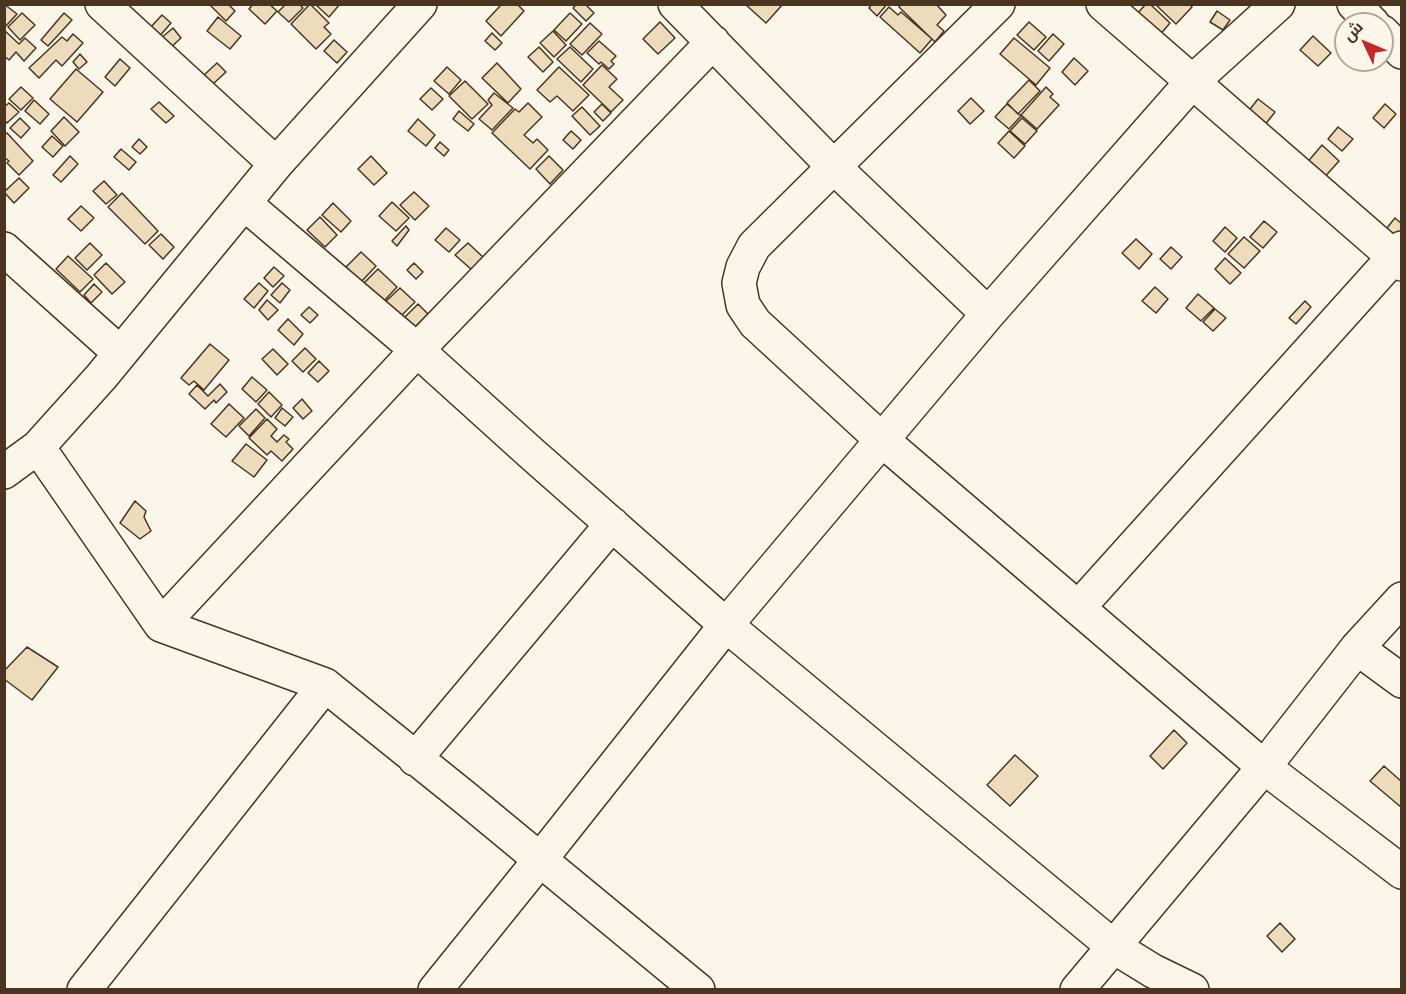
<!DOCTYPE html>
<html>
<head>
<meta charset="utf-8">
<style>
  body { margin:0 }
  #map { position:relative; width:1406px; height:994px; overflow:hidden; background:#fbf6e9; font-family:"Open Sans",Cairo,sans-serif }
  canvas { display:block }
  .frame { position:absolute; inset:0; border:6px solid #4a3520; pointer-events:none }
  .north { position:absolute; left:1334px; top:12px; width:60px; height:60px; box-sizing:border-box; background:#fbf6e9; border:2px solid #b4a999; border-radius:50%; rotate:314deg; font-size:16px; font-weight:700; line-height:24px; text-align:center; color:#4a3520 }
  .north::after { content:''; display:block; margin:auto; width:21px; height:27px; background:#c62828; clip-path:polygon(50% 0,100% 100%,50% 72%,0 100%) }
</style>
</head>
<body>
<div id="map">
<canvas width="1406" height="994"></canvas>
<div class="frame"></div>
<div class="north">ش</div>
</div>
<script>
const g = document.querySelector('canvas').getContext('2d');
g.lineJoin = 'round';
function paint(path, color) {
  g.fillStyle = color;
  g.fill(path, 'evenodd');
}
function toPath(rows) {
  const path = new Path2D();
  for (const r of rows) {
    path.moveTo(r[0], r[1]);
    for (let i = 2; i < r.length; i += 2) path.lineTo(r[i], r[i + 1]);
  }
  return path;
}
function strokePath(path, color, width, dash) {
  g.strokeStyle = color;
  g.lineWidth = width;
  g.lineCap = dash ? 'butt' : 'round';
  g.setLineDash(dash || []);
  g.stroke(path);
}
const building = toPath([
  [4,4,17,14,5,27,4,27,4,4],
  [209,4,228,4,235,11,226,21,209,4],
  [253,4,269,4,277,11,265,24,249,9,253,4],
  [286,4,299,4,303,8,289,22,278,12,286,4],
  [310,4,329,23,324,27,331,34,316,49,291,24,310,4],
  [315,4,340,4,329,17,315,4],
  [502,4,517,4,524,11,501,36,486,21,502,4],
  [577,4,585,4,594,13,586,21,573,8,577,4],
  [745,4,783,4,766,23,745,4],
  [872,4,887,4,877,16,869,8,872,4],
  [901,4,936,4,946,15,937,25,944,31,935,42,899,7,901,4],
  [1146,4,1150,4,1170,23,1158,37,1135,16,1146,4],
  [1155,4,1189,4,1192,7,1176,24,1155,4],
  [889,7,898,15,901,12,932,39,920,53,880,17,889,7],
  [1217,11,1230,20,1223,30,1210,22,1217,11],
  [22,13,35,25,20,40,8,27,22,13],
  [64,13,72,20,48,46,41,40,64,13],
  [570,13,582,24,566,41,554,30,570,13],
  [162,15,171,23,157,39,148,30,162,15],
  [218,17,241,36,230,49,207,31,218,17],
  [660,22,675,38,658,54,643,39,660,22],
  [1029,22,1046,37,1034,50,1017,35,1029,22],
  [590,23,602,34,582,55,570,44,590,23],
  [173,28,181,38,169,49,160,39,173,28],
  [4,30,19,44,25,38,36,48,24,61,16,52,9,60,4,56,4,30],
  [553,31,566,45,554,57,540,43,553,31],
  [492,33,502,43,495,50,485,41,492,33],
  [73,34,83,43,62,66,56,60,39,78,29,68,62,37,67,41,73,34],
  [1053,34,1064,44,1049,61,1038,51,1053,34],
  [1313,36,1331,53,1318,66,1300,50,1313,36],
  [1014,38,1050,68,1036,85,1000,54,1014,38],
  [334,40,347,52,337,63,324,51,334,40],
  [599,41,616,56,611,61,614,64,609,69,601,62,599,64,587,53,599,41],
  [539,47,553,62,543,72,528,57,539,47],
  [570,47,593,69,581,82,557,59,570,47],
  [80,54,87,62,79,69,73,62,80,54],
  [1074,58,1088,71,1075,85,1062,72,1074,58],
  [120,59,130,68,115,86,105,77,120,59],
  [217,63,226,72,213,84,204,75,217,63],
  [497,63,521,89,508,103,482,78,497,63],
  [602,65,617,79,609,87,623,100,611,112,583,85,602,65],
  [447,67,461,80,449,94,434,81,447,67],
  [559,67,589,95,573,111,557,96,550,102,537,90,559,67],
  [76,69,103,92,77,122,50,99,76,69],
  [1029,80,1040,91,1018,114,1007,103,1029,80],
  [465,81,488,104,472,119,449,96,465,81],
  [21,87,33,98,21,110,9,99,21,87],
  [1046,87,1053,94,1050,97,1059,105,1037,129,1021,115,1046,87],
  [431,88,443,99,432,110,420,99,431,88],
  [494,93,513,108,492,130,479,119,492,105,488,100,494,93],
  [971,98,984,111,970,124,958,111,971,98],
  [1258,99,1275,112,1264,126,1247,113,1258,99],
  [34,100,49,114,40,124,25,111,34,100],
  [159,102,174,116,166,123,151,109,159,102],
  [9,103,19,112,7,123,4,120,4,107,9,103],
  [528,103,542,117,524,135,533,143,537,139,548,150,530,169,492,133,515,109,519,112,528,103],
  [602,104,611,113,603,121,594,112,602,104],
  [1007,104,1021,116,1009,129,995,117,1007,104],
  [1385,104,1396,114,1384,128,1373,118,1385,104],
  [582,107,600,126,590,135,572,116,582,107],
  [459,111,474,124,468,131,453,119,459,111],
  [64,117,79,132,65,146,51,131,64,117],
  [20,118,30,128,21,138,10,128,20,118],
  [1022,118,1037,131,1025,144,1010,131,1022,118],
  [418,119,435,135,426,146,408,131,418,119],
  [1338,127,1353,139,1342,151,1328,139,1338,127],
  [571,131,581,140,573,149,563,140,571,131],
  [1009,131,1025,146,1014,158,998,143,1009,131],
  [7,133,33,161,19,175,7,163,9,161,4,157,4,135,7,133],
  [52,136,63,146,53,157,42,147,52,136],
  [139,139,147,147,140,154,132,147,139,139],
  [440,142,449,150,444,156,435,148,440,142],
  [1322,145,1339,161,1322,180,1305,165,1322,145],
  [121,149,136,162,129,170,114,157,121,149],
  [70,156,78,164,61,182,53,175,70,156],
  [371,156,387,173,374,185,358,169,371,156],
  [549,156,563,170,550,184,536,169,549,156],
  [19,178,29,188,14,203,4,192,19,178],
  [104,181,117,195,106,204,93,191,104,181],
  [414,192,429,206,415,220,400,205,414,192],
  [122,193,158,231,145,244,108,207,122,193],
  [392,202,409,218,396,231,379,216,392,202],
  [333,203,351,221,341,232,322,215,333,203],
  [81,206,94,218,81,231,68,219,81,206],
  [320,217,337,235,325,247,307,230,320,217],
  [1395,218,1402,224,1402,239,1382,234,1395,218],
  [1264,221,1277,232,1263,248,1250,237,1264,221],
  [406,226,409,230,397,246,392,241,406,226],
  [1225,227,1237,238,1225,252,1213,241,1225,227],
  [446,228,460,240,449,252,435,240,446,228],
  [161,234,174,247,163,259,149,245,161,234],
  [1244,237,1260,251,1244,268,1228,254,1244,237],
  [1136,239,1152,254,1139,269,1122,253,1136,239],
  [90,243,102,255,87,270,75,258,90,243],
  [468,243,484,258,472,270,455,255,468,243],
  [1171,247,1182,257,1171,269,1160,259,1171,247],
  [361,252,376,266,361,282,346,267,361,252],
  [68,256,93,279,80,292,56,269,68,256],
  [1225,258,1241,273,1230,284,1215,269,1225,258],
  [106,263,125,282,112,294,94,275,106,263],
  [414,263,423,272,416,279,407,270,414,263],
  [274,267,284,276,273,287,264,278,274,267],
  [378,269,397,287,383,302,363,284,378,269],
  [259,283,268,291,254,308,244,299,259,283],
  [282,283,290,290,280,303,271,295,282,283],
  [94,284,102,292,91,303,84,295,94,284],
  [1155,287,1168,299,1156,313,1142,301,1155,287],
  [400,288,415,302,399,318,384,303,400,288],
  [1198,294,1214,308,1201,321,1186,308,1198,294],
  [267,300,278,310,268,320,259,310,267,300],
  [1305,301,1311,307,1296,324,1289,318,1305,301],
  [418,304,428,314,414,328,404,318,418,304],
  [309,307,318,315,310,323,301,315,309,307],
  [1215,309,1226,318,1213,331,1203,322,1215,309],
  [288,319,303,334,294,345,278,330,288,319],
  [210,344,229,360,204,390,194,381,189,385,181,378,210,344],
  [305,348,316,359,303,372,292,361,305,348],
  [273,349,288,364,277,375,262,359,273,349],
  [319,361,329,371,318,382,308,373,319,361],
  [252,377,267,390,256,402,242,389,252,377],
  [220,384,227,392,216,403,214,400,205,409,189,394,197,385,208,396,220,384],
  [269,392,282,405,271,417,258,404,269,392],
  [302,399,312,411,303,419,293,408,302,399],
  [229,404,244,418,226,437,211,424,229,404],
  [282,408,293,417,285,426,275,418,282,408],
  [256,409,265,418,249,436,239,426,256,409],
  [267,419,277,429,271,436,277,442,284,435,289,439,286,442,293,449,282,461,271,451,267,455,249,438,267,419],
  [246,444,267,460,254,477,232,461,246,444],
  [135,501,146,511,144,517,151,531,140,539,120,523,135,501],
  [27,647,58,667,32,700,4,679,4,671,27,647],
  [1174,730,1187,743,1163,769,1150,756,1174,730],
  [1015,755,1038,776,1010,806,987,785,1015,755],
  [1384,766,1402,782,1402,808,1370,781,1384,766],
  [1280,923,1295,939,1282,952,1267,936,1280,923]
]);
paint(building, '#ecdcbc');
strokePath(building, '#4a3520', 1.5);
const minor = toPath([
  [102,4,276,164],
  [675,4,834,167,988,314],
  [998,4,754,246,743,267,739,283,743,305,755,323,882,440,1264,767,1402,872],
  [1103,4,1402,264],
  [1354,4,1373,24],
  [1382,32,1402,52],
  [244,203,417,350,531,453,726,625,933,797,1114,947,1153,971,1192,990],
  [4,249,120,353],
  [38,447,161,625,325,685,463,796,698,990],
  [4,472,38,447,101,377,276,164,420,4],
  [1078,608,1402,248],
  [161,625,417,350,713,42],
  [1357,648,1402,681],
  [415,759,612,524],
  [84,990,325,685],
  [435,990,539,861,726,625,988,314,1192,82,1278,4],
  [1077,990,1264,767,1357,648,1402,599]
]);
strokePath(minor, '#4a3520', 36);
strokePath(minor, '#fbf6e9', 33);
</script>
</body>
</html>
